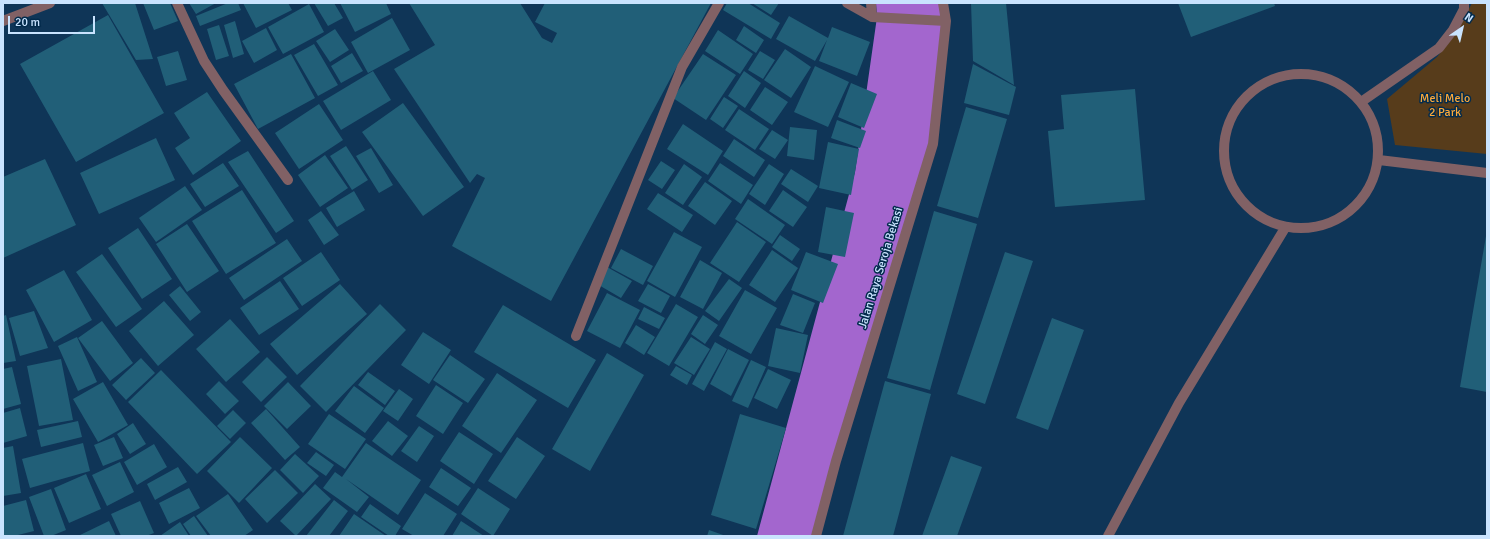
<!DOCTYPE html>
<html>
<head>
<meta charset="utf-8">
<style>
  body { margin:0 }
  #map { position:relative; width:1490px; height:539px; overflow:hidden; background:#0f3557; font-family:Signika,sans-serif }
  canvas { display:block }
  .frame { position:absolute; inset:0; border:4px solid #c9e3fe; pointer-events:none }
  .north { position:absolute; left:1442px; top:8px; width:40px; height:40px; -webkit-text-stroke:3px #032b4c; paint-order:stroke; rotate:34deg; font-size:11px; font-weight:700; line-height:16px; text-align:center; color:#c9e3fe }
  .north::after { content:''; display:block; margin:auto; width:14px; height:18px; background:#c9e3fe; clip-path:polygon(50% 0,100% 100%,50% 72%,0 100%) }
  .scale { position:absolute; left:8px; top:16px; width:87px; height:18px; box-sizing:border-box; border:2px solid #c9e3fe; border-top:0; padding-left:5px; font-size:12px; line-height:14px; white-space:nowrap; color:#c9e3fe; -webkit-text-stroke:3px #032b4c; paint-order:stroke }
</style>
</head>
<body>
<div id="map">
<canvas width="1490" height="539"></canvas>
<div class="frame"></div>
<div class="north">N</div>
<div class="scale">20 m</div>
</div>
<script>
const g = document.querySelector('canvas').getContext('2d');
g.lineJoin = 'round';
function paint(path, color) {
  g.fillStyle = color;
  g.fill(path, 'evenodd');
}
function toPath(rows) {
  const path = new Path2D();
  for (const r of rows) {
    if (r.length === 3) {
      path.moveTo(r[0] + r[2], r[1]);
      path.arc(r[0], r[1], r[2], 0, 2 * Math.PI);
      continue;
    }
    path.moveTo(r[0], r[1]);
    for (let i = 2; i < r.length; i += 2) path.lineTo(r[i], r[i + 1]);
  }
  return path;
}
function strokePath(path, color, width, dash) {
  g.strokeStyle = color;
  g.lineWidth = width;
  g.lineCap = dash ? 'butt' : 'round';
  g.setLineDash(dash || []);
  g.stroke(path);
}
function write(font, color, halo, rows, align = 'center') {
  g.font = font + ' Signika,sans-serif';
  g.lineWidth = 3;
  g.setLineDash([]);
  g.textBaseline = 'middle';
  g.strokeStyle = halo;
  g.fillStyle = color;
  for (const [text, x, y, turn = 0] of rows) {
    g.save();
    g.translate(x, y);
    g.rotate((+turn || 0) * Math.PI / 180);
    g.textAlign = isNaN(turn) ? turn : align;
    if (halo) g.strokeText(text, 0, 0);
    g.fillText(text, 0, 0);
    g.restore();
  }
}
paint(toPath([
  [1472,3,1487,3,1487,154,1395,145,1387,99,1437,57,1456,34]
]), '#573c1b');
paint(toPath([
  [876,3,943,3,933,144,817,536,757,536,855,172,877,17]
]), '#a366ce');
paint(toPath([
  [102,3,135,3,153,59,136,60],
  [143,3,170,3,178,21,154,30],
  [189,3,216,3,196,14],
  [228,3,238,3,241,10,200,26,196,16],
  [243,3,288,3,292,10,256,28],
  [314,3,334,3,343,18,328,26],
  [340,3,386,3,391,14,355,32],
  [409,3,520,3,542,38,552,43,557,33,535,22,545,3,711,3,551,301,452,246,485,178,477,174,470,183,394,69,435,45],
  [727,3,748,3,780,23,771,39,723,10],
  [752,3,779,3,771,15],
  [971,3,1006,3,1014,85,973,61],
  [1178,3,1274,3,1275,6,1191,37],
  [309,4,324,32,283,54,268,27],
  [108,15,164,113,76,162,20,64],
  [789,16,828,38,832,27,870,42,857,76,819,61,827,40,815,61,776,39],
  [392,18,410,50,368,73,351,42],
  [235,21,244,54,233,58,224,25],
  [219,25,229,56,216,60,207,29],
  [744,26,764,40,756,53,736,40],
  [266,28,277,50,254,63,242,41],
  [335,29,349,50,330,62,316,41],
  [718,30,753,54,740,74,705,51],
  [314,44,338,85,318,96,294,55],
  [785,49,811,67,791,98,764,80],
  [178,51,187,80,166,86,157,57],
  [760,51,775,60,763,79,748,70],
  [352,53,363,71,341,83,331,66],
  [291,54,315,98,258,129,234,84],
  [703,54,736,75,706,120,673,98],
  [973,64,1016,87,1009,115,964,103],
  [815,66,849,82,828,127,794,112],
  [373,71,391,100,341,130,323,101],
  [744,71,761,83,745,108,728,96],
  [851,83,877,94,864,128,838,117],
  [765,87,788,102,772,125,750,110],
  [1135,89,1145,200,1055,207,1048,131,1064,129,1061,95],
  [207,92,241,141,193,175,175,148,190,138,174,113],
  [724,97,738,106,723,128,710,119],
  [403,103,464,187,423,216,362,132],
  [319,104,343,140,299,169,275,133],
  [966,107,1007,119,978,218,937,206],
  [739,109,769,129,755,150,725,130],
  [837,120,866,131,860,148,831,138],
  [683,124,723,151,708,175,667,149],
  [790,127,817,130,814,160,787,156],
  [772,130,788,140,775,159,759,149],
  [156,138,175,180,99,214,80,173],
  [734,139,765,160,754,177,723,156],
  [828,142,859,149,851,195,819,188],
  [346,146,368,180,352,190,330,156],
  [371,148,393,185,379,193,356,156],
  [248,151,294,221,276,233,228,162],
  [325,155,348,188,320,207,298,175],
  [45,159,76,225,3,258,3,177],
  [661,161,675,170,662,189,648,180],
  [223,163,239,186,205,207,190,184],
  [720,163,753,185,741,204,708,181],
  [684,164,702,177,683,205,665,193],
  [769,164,784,174,765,205,749,194],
  [791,169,818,186,808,202,781,184],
  [705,182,732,201,715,225,688,206],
  [185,186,202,210,156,242,139,218],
  [242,190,276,243,226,274,192,221],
  [783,190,807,207,793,227,769,211],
  [354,191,365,210,337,227,326,208],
  [658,193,693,215,682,232,647,209],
  [748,199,785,225,772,244,735,219],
  [826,207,854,213,845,257,818,252],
  [321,211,339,235,324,245,308,220],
  [934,211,977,224,930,390,887,378],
  [737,222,766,242,739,282,710,263],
  [187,224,219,271,187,292,156,244],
  [138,228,172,279,142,299,108,248],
  [674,232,702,247,675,297,647,281],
  [780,235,800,249,792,261,772,247],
  [1486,236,1487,236,1487,392,1460,387],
  [287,239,302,261,244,300,229,278],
  [621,249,653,266,643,285,611,268],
  [772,250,798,268,775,302,749,285],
  [321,252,340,280,302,306,283,278],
  [806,252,838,264,823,303,791,290],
  [1005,252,1033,261,985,404,957,394],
  [102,254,142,309,116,327,76,272],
  [700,260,722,273,703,309,680,297],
  [607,267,632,281,621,298,597,284],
  [64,270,92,320,54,342,26,290],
  [729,279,742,288,719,321,705,311],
  [280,281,299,309,259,335,240,308],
  [340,284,367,314,297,375,270,344],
  [648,284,670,296,661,313,638,301],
  [180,286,201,312,190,321,169,295],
  [745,290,777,308,751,354,719,336],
  [607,293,640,310,620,348,587,331],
  [793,294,815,303,803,333,780,325],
  [164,301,194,335,158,366,129,331],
  [380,304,406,330,326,412,300,386],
  [676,304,698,317,669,366,647,353],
  [503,305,596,360,568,408,474,352],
  [644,307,665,318,659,329,638,319],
  [34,311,48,348,20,356,9,318],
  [6,315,16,361,3,363,3,316],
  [703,315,718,325,705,344,691,334],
  [1052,318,1084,330,1048,430,1016,418],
  [230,319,260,352,226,382,196,349],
  [102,321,133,363,110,381,78,338],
  [636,325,655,337,644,355,625,343],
  [776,328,808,335,800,373,768,366],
  [423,332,451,350,429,384,401,365],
  [77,337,97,382,78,391,58,346],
  [691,337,710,349,694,375,674,363],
  [715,342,727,349,704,391,692,384],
  [728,349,749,360,731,396,710,384],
  [607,353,644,375,590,471,552,449],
  [450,355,485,379,468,403,433,380],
  [267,357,287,377,261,402,242,382],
  [141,358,155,373,126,400,112,385],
  [61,359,73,420,39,426,27,366],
  [751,360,766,367,748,408,732,401],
  [676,366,692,375,687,385,670,375],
  [12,367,21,404,3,409,3,369],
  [768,369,791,380,777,409,754,398],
  [161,370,231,442,197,474,128,402],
  [368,372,395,391,385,405,358,385],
  [497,373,537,400,501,453,462,426],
  [219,381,239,401,225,414,206,394],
  [885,381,931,394,904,495,893,536,843,536],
  [103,382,128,425,98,442,73,399],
  [288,382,311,406,287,429,264,406],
  [436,385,463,403,443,434,416,416],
  [354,386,384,408,365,433,335,411],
  [399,389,413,399,398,421,383,411],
  [20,408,27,436,3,443,3,413],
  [266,409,300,447,285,460,251,423],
  [233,410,246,423,230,439,217,426],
  [329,414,366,439,345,469,308,444],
  [740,414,786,428,756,529,711,515],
  [78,421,82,437,41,447,37,430],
  [388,421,408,436,392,456,372,441],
  [133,423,146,444,130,454,117,434],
  [419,426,434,436,417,462,401,451],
  [459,432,493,454,474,484,440,461],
  [114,437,123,458,103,466,94,445],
  [240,437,272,468,239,503,207,471],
  [517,437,545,456,516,499,488,481],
  [83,443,90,471,30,488,22,459],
  [366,443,421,480,398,515,346,479,369,497,357,512,323,488,335,472,342,477],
  [154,444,167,467,137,485,124,462],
  [13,446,21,493,3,496,3,448],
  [316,452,334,465,326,476,307,463],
  [295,454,319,476,303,493,280,470],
  [951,456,982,467,957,536,922,536],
  [120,462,134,492,107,506,92,475],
  [178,467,187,482,155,500,147,484],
  [441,468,471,488,458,506,429,487],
  [275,470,298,493,267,523,245,499],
  [86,474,101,509,69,523,54,488],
  [315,484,331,499,296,536,280,521],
  [189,488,200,508,169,524,159,503],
  [478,488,510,509,493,536,461,514],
  [51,489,66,530,51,536,44,536,29,497],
  [425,493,457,514,443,536,414,536,402,529],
  [228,494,253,530,244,536,211,536,196,516],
  [26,500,34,531,14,536,3,536,3,506],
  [334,500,348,511,329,536,306,536],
  [140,501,154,533,146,536,121,536,111,514],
  [370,504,401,526,395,536,389,536,361,517],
  [354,514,386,536,339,536],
  [194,516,208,536,191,536,183,524],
  [109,521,116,536,78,536],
  [461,521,484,536,452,536],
  [180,522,189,536,160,536],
  [709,530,726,536,707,536]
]), '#215f78');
strokePath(toPath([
  [177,3,204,61,223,90,288,180],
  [847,3,872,17,946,21],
  [871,3,872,17],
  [3,21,50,3],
  [1301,151,77],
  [1361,102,1439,48,1453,30,1464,9,1464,3],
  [1379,160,1487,173],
  [576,336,682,67,719,3],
  [816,536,836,461,933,144,946,21,943,3],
  [1108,536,1179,403,1285,228]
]), '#816165', 10);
write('12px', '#fdaa3b', '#032b4c', [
  ["Meli Melo",1445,99],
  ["2 Park",1445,113]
]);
write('12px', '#c9e3fe', '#032b4c', [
  ["Jalan Raya Seroja Bekasi",881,268,-73]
]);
</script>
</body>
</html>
